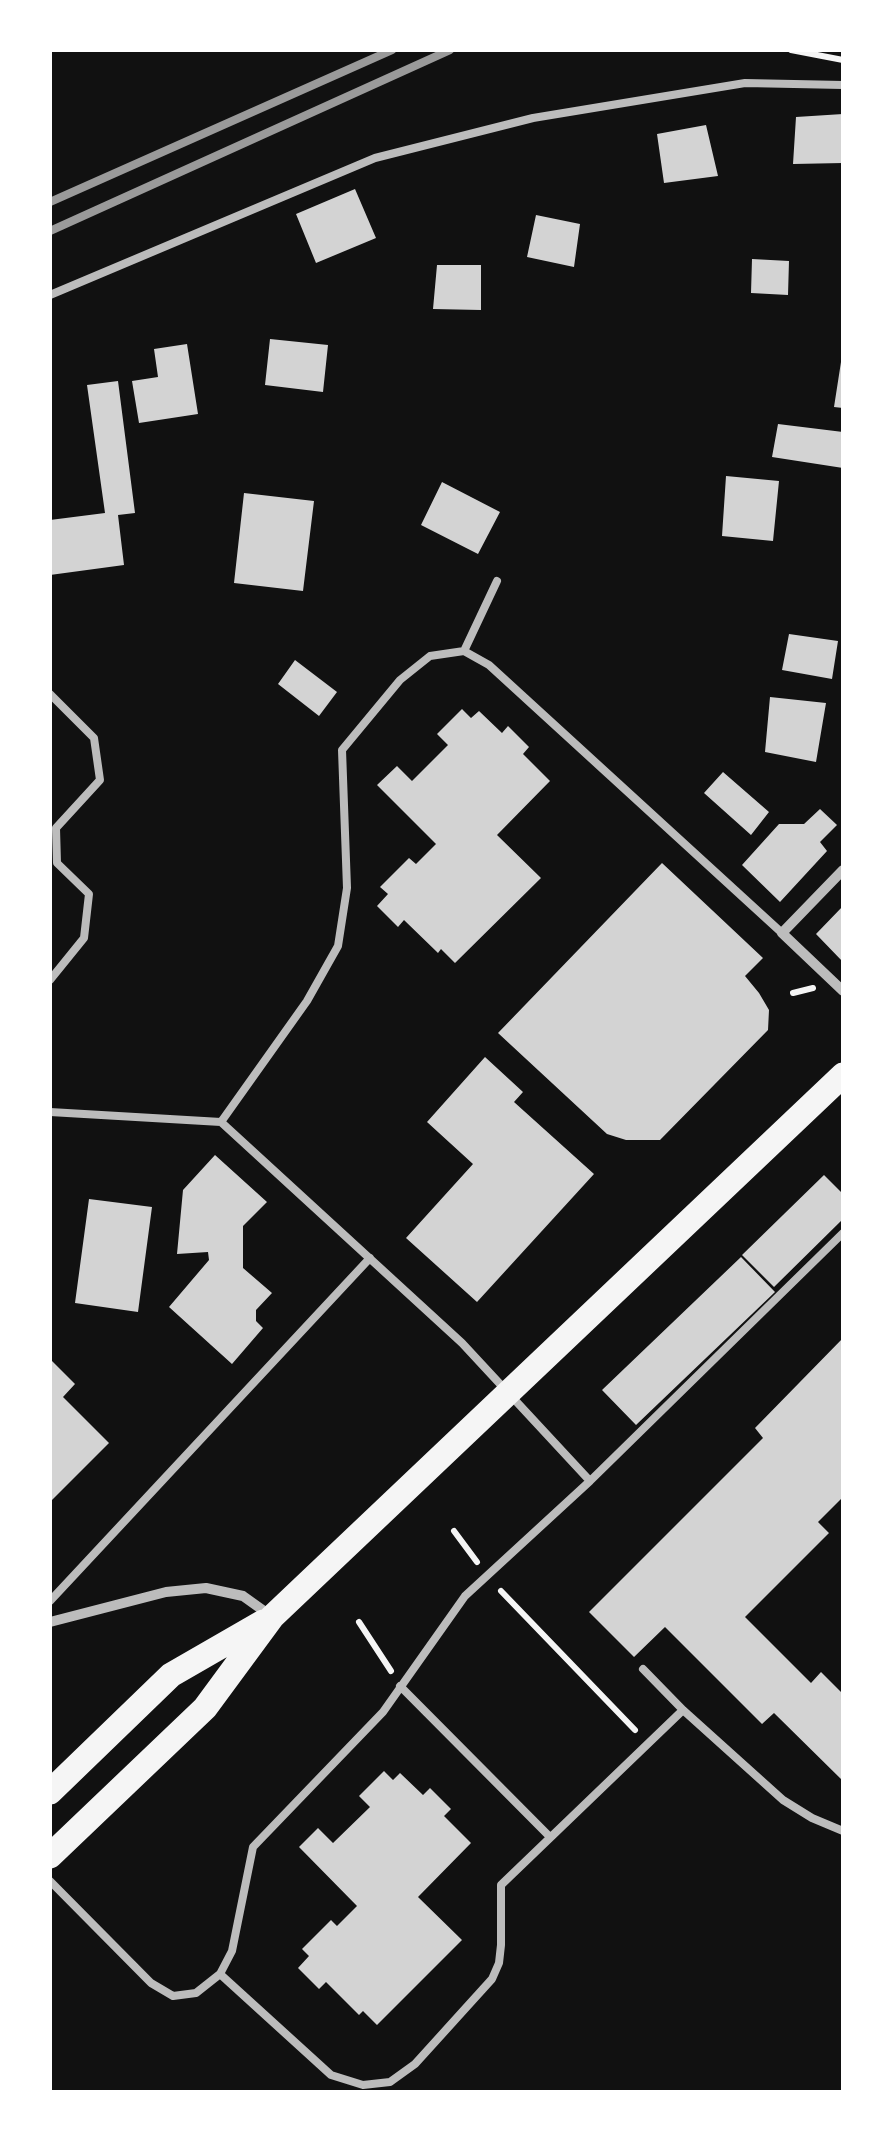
<!DOCTYPE html>
<html>
<head>
<meta charset="utf-8">
<style>
  body { margin:0 }
  #map { position:relative; width:893px; height:2142px; overflow:hidden; background:#111; font-family:Lato,sans-serif }
  canvas { display:block }
  .frame { position:absolute; inset:0; border:52px solid #fff; pointer-events:none }
</style>
</head>
<body>
<div id="map">
<canvas width="893" height="2142"></canvas>
<div class="frame"></div>
</div>
<script>
const g = document.querySelector('canvas').getContext('2d');
g.lineJoin = 'round';
function paint(path, color) {
  g.fillStyle = color;
  g.fill(path, 'evenodd');
}
function toPath(rows) {
  const path = new Path2D();
  for (const r of rows) {
    path.moveTo(r[0], r[1]);
    for (let i = 2; i < r.length; i += 2) path.lineTo(r[i], r[i + 1]);
  }
  return path;
}
function strokePath(path, color, width, dash) {
  g.strokeStyle = color;
  g.lineWidth = width;
  g.lineCap = dash ? 'butt' : 'round';
  g.setLineDash(dash || []);
  g.stroke(path);
}
paint(toPath([
  [843,114,843,163,793,164,796,117],
  [706,125,718,176,664,183,657,134],
  [355,189,376,238,316,263,296,214],
  [536,215,580,224,574,267,527,257],
  [752,259,789,261,788,295,751,293],
  [437,265,481,265,481,310,433,309],
  [270,339,328,345,323,392,265,385],
  [187,344,198,414,139,423,132,381,158,377,154,349],
  [841,362,843,362,843,408,834,407],
  [118,381,135,513,118,515,124,565,50,575,50,520,105,513,87,385],
  [778,424,843,432,843,468,772,457],
  [726,476,779,481,773,541,722,536],
  [442,482,500,512,478,554,421,525],
  [244,493,314,501,303,591,234,583],
  [789,634,838,641,832,679,782,670],
  [295,660,337,692,319,716,278,684],
  [770,697,826,703,816,762,765,752],
  [462,709,471,718,479,711,502,733,508,726,529,747,523,754,550,781,497,835,541,878,455,963,441,949,438,953,404,920,398,927,377,906,388,894,380,887,409,858,416,864,436,844,377,785,397,766,412,781,448,745,437,734],
  [723,772,769,812,751,835,704,793],
  [820,809,837,825,820,842,827,851,780,902,742,865,779,824,804,824],
  [662,863,763,958,745,976,759,993,769,1010,768,1030,660,1140,626,1140,607,1134,498,1033],
  [843,906,843,962,816,934],
  [485,1057,523,1092,514,1102,594,1174,477,1302,406,1238,473,1164,427,1122],
  [215,1155,267,1202,243,1226,243,1268,272,1293,256,1310,256,1321,263,1328,232,1364,169,1307,209,1260,208,1252,177,1254,183,1190],
  [824,1175,843,1194,843,1219,774,1287,742,1255],
  [89,1199,152,1207,138,1312,75,1303],
  [741,1257,775,1292,636,1425,602,1390],
  [843,1338,843,1497,818,1522,829,1533,745,1617,811,1683,821,1672,843,1694,843,1781,774,1713,762,1724,665,1627,634,1657,589,1612,763,1438,755,1428],
  [50,1359,75,1384,63,1397,109,1443,50,1502],
  [384,1771,393,1780,400,1773,423,1795,430,1788,451,1809,444,1816,471,1843,418,1897,462,1940,377,2025,363,2011,359,2015,326,1982,319,1989,298,1968,309,1956,302,1949,331,1920,337,1926,357,1906,299,1847,318,1828,333,1843,370,1807,359,1796]
]), '#d3d3d3');
strokePath(toPath([
  [791,50,843,60],
  [793,993,813,988],
  [454,1531,477,1562],
  [501,1591,635,1730],
  [359,1622,391,1671]
]), '#f5f5f5', 6);
strokePath(toPath([
  [50,295,375,158,533,118,745,83,843,85],
  [464,651,497,581],
  [50,694,94,738,100,780,56,828,57,863,89,894,84,938,50,980],
  [50,1112,221,1122,462,1343,590,1481,465,1596,383,1712,253,1847,232,1951,220,1974,196,1993,173,1996,151,1983,50,1881],
  [221,1122,307,1001,338,946,347,888,342,750,400,680,430,656,464,651,489,665,782,933],
  [590,1481,843,1233],
  [50,1601,370,1258],
  [643,1669,683,1710,783,1800,812,1818,843,1831],
  [400,1686,550,1837],
  [220,1974,331,2075,363,2085,390,2082,415,2064,492,1979,499,1963,501,1945,501,1885,683,1710]
]), '#bcbcbc', 8);
strokePath(toPath([
  [843,870,782,933,843,991],
  [50,1622,166,1592,206,1588,243,1596,271,1616]
]), '#bcbcbc', 10);
strokePath(toPath([
  [50,1792,171,1675,263,1622],
  [50,1856,205,1708,272,1617,843,1075]
]), '#f5f5f5', 25);
strokePath(toPath([
  [50,202,392,50],
  [50,231,450,50]
]), '#9a9a9a', 8);
</script>
</body>
</html>
